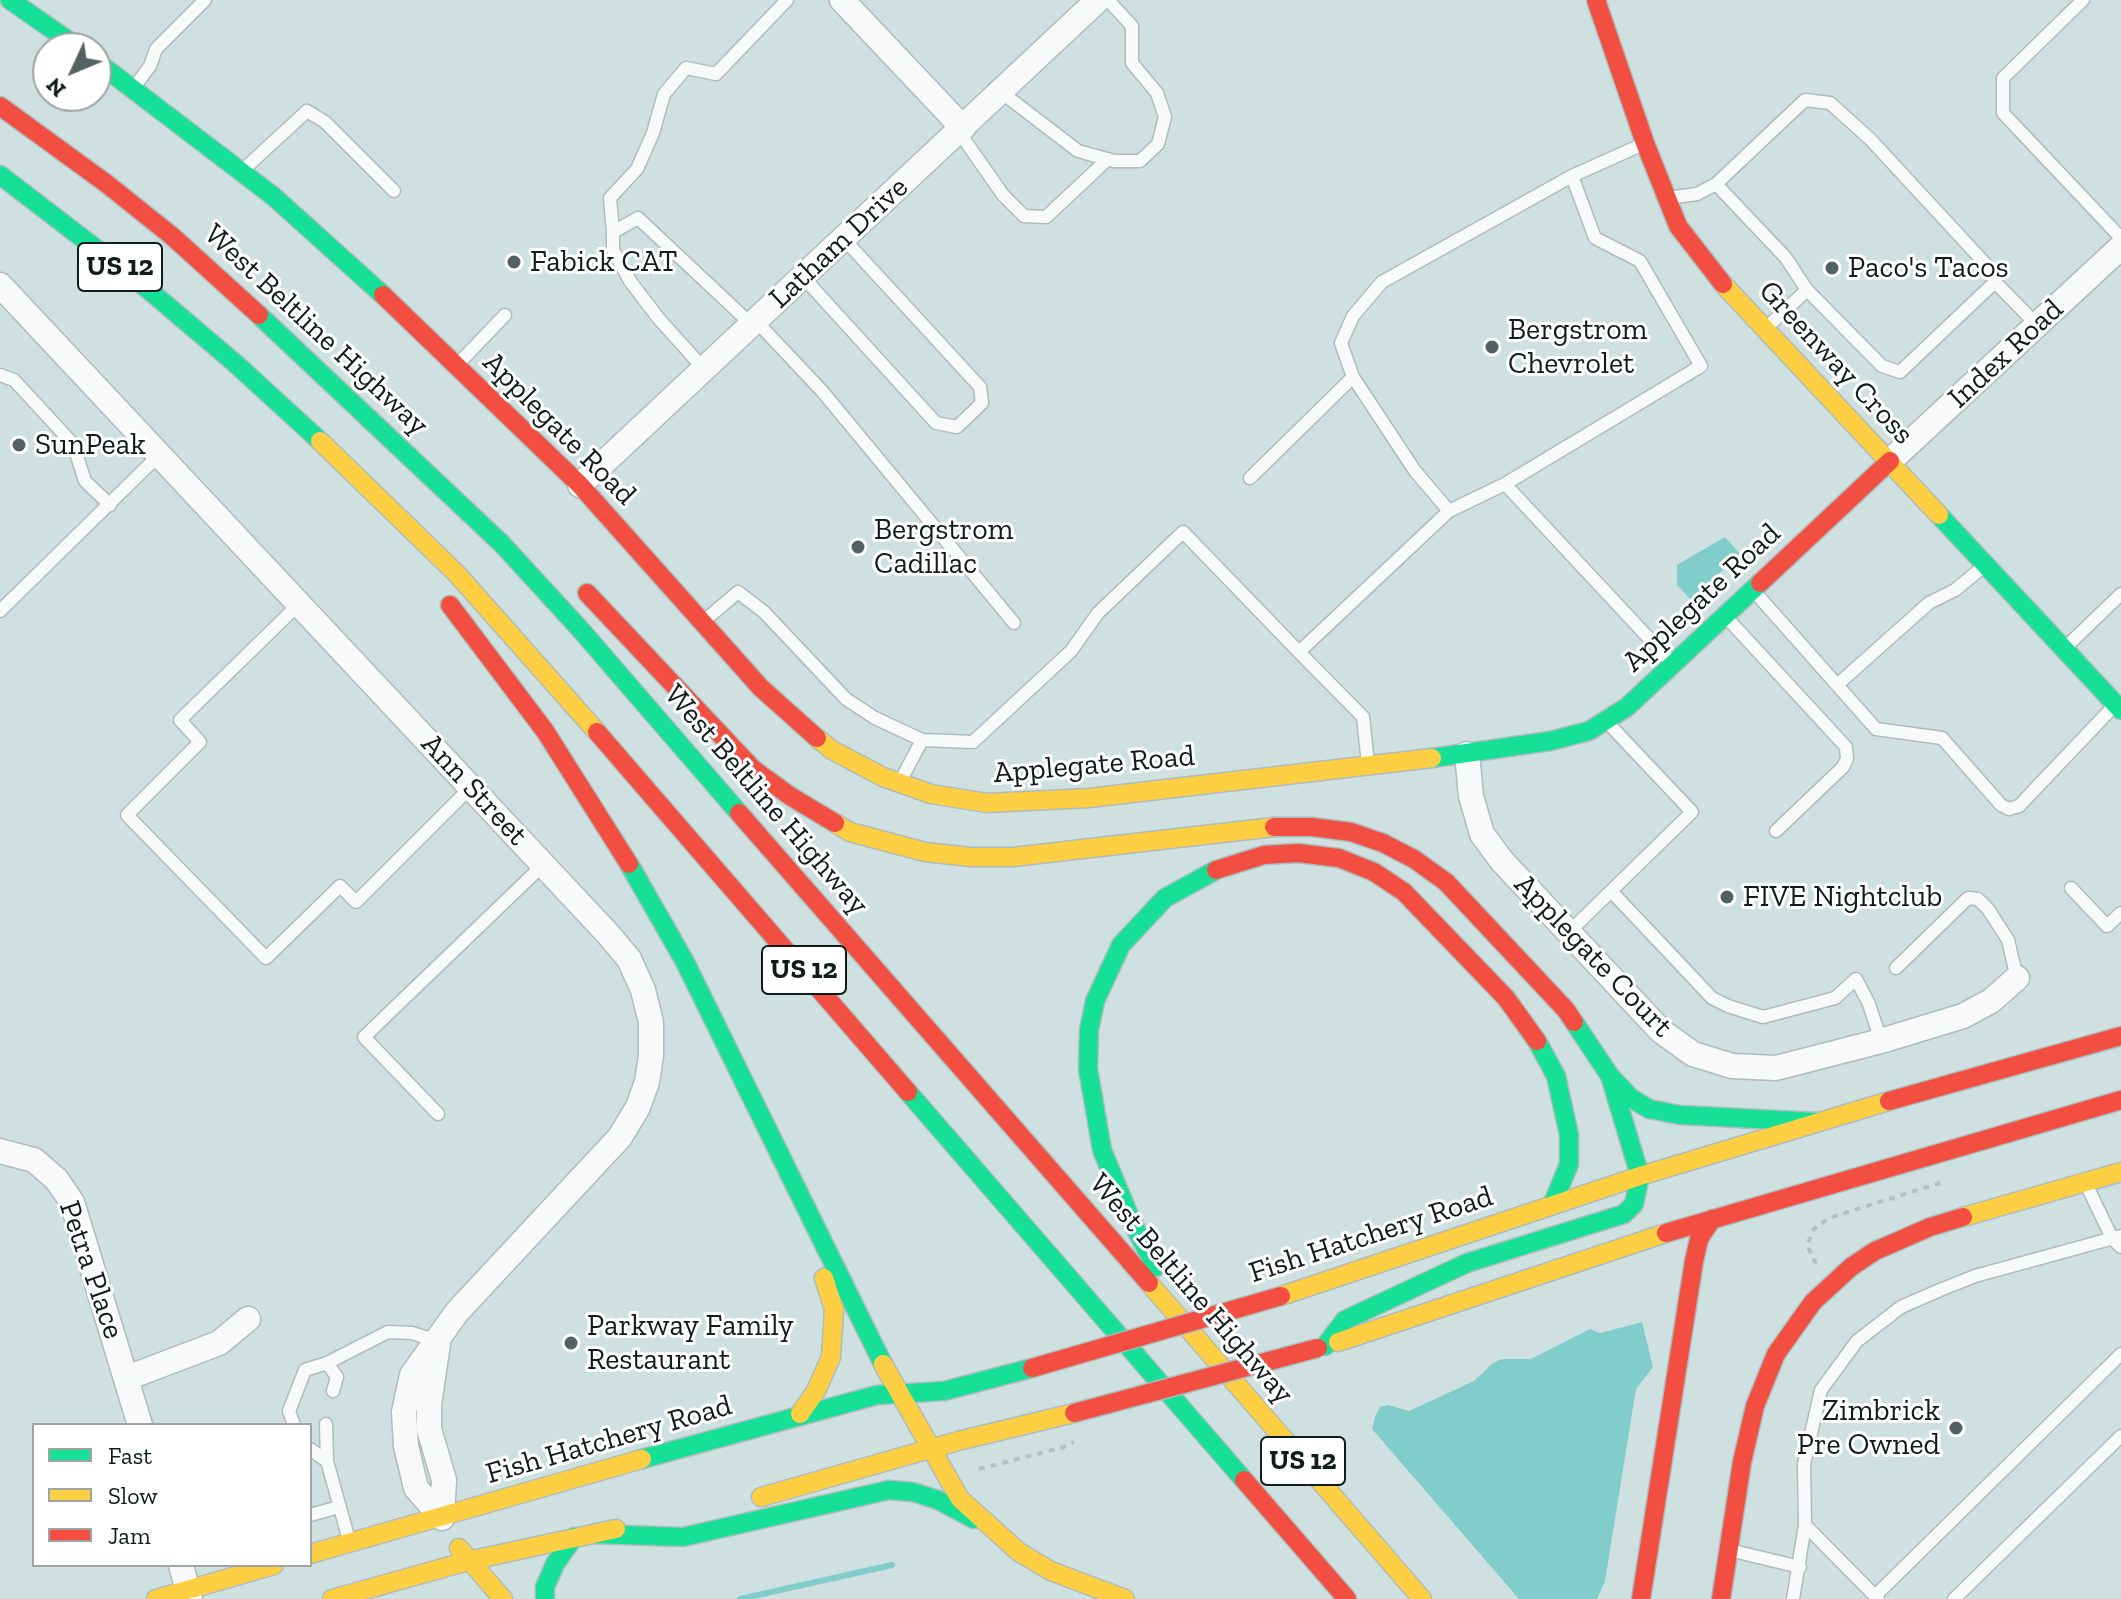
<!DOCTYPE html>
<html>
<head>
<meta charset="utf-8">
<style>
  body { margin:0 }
  #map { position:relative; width:2121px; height:1599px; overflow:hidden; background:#cfe0e0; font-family:"Zilla Slab",serif }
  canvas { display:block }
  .legend { position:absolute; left:32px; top:1423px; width:280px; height:144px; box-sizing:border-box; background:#fff; border:2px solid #9fa4a4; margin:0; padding:10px 14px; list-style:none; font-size:24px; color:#101c1c }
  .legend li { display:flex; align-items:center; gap:16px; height:40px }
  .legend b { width:40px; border:2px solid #9fa4a4 }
  .north { position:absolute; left:32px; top:32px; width:80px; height:80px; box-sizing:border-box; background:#fff; border:2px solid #9fa4a4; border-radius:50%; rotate:226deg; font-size:22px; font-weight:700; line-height:32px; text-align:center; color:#101c1c }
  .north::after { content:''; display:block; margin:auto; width:28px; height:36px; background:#536161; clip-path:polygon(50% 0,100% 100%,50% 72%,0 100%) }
</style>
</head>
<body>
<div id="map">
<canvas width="2121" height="1599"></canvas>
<ul class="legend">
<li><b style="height:10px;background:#16e098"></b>Fast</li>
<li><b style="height:10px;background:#ffcf43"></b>Slow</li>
<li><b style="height:10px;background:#f24e42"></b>Jam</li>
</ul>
<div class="north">N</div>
</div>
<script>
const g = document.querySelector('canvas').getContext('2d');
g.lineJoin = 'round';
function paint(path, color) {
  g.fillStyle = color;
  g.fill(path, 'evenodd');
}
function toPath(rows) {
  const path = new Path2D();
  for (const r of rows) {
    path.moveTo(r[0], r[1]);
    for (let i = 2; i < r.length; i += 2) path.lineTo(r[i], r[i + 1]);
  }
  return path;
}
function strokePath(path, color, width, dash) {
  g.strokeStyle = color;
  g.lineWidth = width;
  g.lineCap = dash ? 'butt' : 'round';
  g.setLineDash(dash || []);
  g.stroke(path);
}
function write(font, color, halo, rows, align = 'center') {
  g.font = font + ' "Zilla Slab",serif';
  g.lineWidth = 6;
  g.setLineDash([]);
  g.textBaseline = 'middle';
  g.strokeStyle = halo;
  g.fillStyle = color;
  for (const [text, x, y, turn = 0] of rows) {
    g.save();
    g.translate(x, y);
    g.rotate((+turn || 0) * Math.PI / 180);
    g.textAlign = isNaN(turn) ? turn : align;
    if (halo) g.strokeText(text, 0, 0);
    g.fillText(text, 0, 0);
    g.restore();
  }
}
paint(toPath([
  [1725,537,1740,554,1691,600,1677,585,1677,565],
  [1642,1322,1653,1367,1636,1389,1605,1581,1597,1599,1519,1599,1372,1429,1375,1417,1380,1407,1388,1405,1409,1411,1474,1381,1493,1363,1502,1359,1531,1359,1590,1329,1600,1333]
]), '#81cdcb');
strokePath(toPath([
  [740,1599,892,1565]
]), '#81cdcb', 6);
const lane = toPath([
  [2083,0,2003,78,2003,113,2121,238],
  [135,86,150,66,156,49,205,0],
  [1001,92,1078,151,1114,161,1140,161,1158,144,1165,117,1157,93,1132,63,1132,26,1108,0],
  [959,132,1003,195,1024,216,1046,217,1108,159],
  [1641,145,1572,176,1595,238,1640,261,1701,366,1505,484,1671,662],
  [243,170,307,111,325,122,394,191],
  [1716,184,1805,100,1830,103,1870,139,1993,272,1995,282],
  [1668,198,1697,194,1716,184,1786,258,1807,290,1767,327],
  [613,232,610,198,637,169,653,133,664,94,686,68,716,74,787,0],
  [803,277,936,423,957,427,982,403,980,387,844,239],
  [1807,290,1882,366,1900,372,1995,282,2037,325],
  [756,321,822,391,1014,623],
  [459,363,505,315],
  [704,369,659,319,630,281,613,250,613,232,638,218,752,325],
  [0,375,14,380,73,444,85,481,110,505],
  [1250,478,1353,377],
  [1449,511,1415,471,1353,377,1341,343,1353,316,1382,282,1572,176],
  [1753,590,1876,729,1942,738,2001,805,2009,809,2019,806,2114,706],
  [300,603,180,720,200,742,127,815,266,958,340,886,356,902,471,787],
  [0,611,160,454],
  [1727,618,1846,747,1847,759,1843,767,1776,831],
  [704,621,738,592,764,612,846,699,875,718,922,740],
  [2067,646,2121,594],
  [1837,685,1929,603,1955,590,1983,567],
  [1607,722,1692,812,1611,891],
  [1368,764,1363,717,1299,652,1449,511,1505,484],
  [901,780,922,740,973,742,1071,651,1098,613,1183,532,1299,652],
  [2071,888,2107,926,2121,913],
  [1567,934,1611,891,1712,998,1728,1006,1763,1017,1835,998,1856,979,1869,1004,1881,1041],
  [1896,968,1968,898,1978,899,1988,909,2008,940,2017,978],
  [438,1114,364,1037,543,865],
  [2086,1184,2112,1238,2121,1247],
  [327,1363,337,1377,333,1391],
  [326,1424,327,1461],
  [294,1425,289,1411,305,1370,327,1363,388,1332,412,1333,437,1341],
  [310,1449,327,1461,349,1540],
  [310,1515,339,1507],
  [1805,1525,1878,1599],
  [1729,1550,1800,1567],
  [1875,1596,2121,1354],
  [1793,1599,1805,1525,1804,1464,1821,1390,1857,1341,1901,1307,1940,1290,1975,1276,2121,1236],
  [1954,1599,2121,1436]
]);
const street = toPath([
  [842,0,963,128],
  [0,285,608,934,629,959,643,990,651,1022,651,1056,647,1082,638,1107,620,1137,457,1312,412,1375,404,1412,406,1446,416,1488,442,1518],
  [1890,461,2121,247],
  [580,485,1098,0],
  [1467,754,1471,796,1482,834,1502,861,1661,1031,1693,1054,1732,1066,1776,1068,1881,1041,1963,1016,1991,1001,2017,978],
  [0,1151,34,1160,56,1179,72,1202,140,1425],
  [438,1344,429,1404,429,1429,444,1480,442,1518],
  [127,1378,219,1343,248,1319],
  [181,1565,190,1599]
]);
const fast = toPath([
  [10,0,79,48],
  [96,61,273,196,383,295],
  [0,175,137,280,236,364,320,441],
  [259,315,502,544,580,629,739,813],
  [1939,515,2121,710],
  [1432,758,1550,741,1589,731,1627,707,1760,583],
  [629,864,685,962,883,1364],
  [1574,1022,1610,1076,1631,1098,1649,1109,1680,1115,1816,1122],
  [1537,1041,1556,1076,1569,1135,1569,1164,1553,1203],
  [908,1092,1244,1480],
  [1156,1267,1131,1220,1102,1150,1088,1069,1089,1030,1095,1001,1121,945,1165,898,1216,870],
  [1325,1346,1345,1320,1467,1263,1624,1214,1634,1204,1640,1176,1610,1076],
  [642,1459,877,1395,944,1391,1032,1368],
  [593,1534,683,1537,889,1490,913,1492,938,1500,974,1519],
  [545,1599,545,1587,555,1564,574,1537]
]);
const slow = toPath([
  [1723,284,1939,515],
  [320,441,457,574,597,732],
  [817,738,832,750,883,777,931,794,987,803,1089,798,1432,758],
  [835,823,850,832,925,852,971,857,1013,857,1274,827],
  [1963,1217,2121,1172],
  [1149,1283,1422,1599],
  [1281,1296,1640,1176,1889,1101],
  [1338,1342,1666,1233],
  [883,1364,960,1499,1019,1552,1051,1571,1125,1599],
  [800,1414,816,1391,831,1357,834,1309,824,1278],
  [761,1497,958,1441,1074,1413],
  [459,1548,503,1599],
  [310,1554,642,1459],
  [156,1599,274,1565],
  [332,1599,468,1561,616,1529]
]);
const jam = toPath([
  [1596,0,1645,143,1678,226,1723,284],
  [0,106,107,184,172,236,259,315],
  [383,295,580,485,761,688,817,738],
  [1760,583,1890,461],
  [587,593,753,769,790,796,835,823],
  [450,605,545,731,629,864],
  [597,732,908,1092],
  [739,813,1149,1283],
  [1274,827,1312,827,1351,832,1383,843,1414,859,1446,882,1566,1010,1574,1022],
  [1216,870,1264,855,1298,853,1339,858,1374,872,1404,892,1506,998,1537,1041],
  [1889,1101,2121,1036],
  [1666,1233,2121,1100],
  [1244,1480,1347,1599],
  [1641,1599,1694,1261,1699,1239,1712,1219],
  [1721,1599,1742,1462,1755,1406,1776,1354,1813,1302,1851,1267,1875,1251,1930,1227,1963,1217]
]);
strokePath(lane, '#aebcbb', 15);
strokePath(street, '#aebcbb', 27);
strokePath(fast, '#aebcbb', 21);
strokePath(slow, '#aebcbb', 21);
strokePath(jam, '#aebcbb', 21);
strokePath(toPath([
  [1816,1264,1807,1245,1814,1229,1829,1218,1946,1181],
  [979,1469,1064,1447,1074,1442]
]), '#b8bfbf', 4, [6, 6]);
strokePath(lane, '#f8fafa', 12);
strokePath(street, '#f8fafa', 24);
strokePath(fast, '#16e098', 18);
strokePath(slow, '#ffcf43', 18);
strokePath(jam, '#f24e42', 18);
const jamBridge = toPath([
  [1032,1368,1281,1296],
  [1074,1413,1318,1348]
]);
strokePath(jamBridge, '#aebcbb', 21, []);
strokePath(jamBridge, '#f24e42', 18);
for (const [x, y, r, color] of [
  [514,262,8,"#536161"],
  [1832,268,8,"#536161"],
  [1492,347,8,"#536161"],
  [19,445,8,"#536161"],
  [858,547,8,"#536161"],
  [1727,897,8,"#536161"],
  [571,1343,8,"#536161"],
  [1956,1428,8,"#536161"]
]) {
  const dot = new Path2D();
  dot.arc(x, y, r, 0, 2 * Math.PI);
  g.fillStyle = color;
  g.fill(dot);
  strokePath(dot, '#fff', 3);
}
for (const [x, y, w] of [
  [120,267,84],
  [804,970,84],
  [1303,1461,84]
]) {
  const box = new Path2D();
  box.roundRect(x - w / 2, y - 24, w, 48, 6);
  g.fillStyle = '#fff';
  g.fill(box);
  strokePath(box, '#101c1c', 2);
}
write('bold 28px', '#101c1c', null, [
  ["US 12",120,267],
  ["US 12",804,970],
  ["US 12",1303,1461]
]);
write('30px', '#101c1c', '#fff', [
  ["Latham Drive",839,243,-43],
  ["West Beltline Highway",316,330,43],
  ["Index Road",2006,354,-43],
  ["Greenway Cross",1836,363,47],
  ["Applegate Road",559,429,45],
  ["Applegate Road",1702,598,-43],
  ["Applegate Road",1094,765,-5],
  ["Ann Street",474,790,47],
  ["West Beltline Highway",766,800,49],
  ["Applegate Court",1593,956,46],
  ["Fish Hatchery Road",1371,1235,-18],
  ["Petra Place",91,1270,71],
  ["West Beltline Highway",1191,1289,49],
  ["Fish Hatchery Road",609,1440,-16]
]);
write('30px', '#101c1c', '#fff', [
  ["Fabick CAT",530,262],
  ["Paco's Tacos",1848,268],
  ["Bergstrom",1508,330],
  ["Chevrolet",1508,364],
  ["SunPeak",35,445],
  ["Bergstrom",874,530],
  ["Cadillac",874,564],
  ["FIVE Nightclub",1743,897],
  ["Parkway Family",587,1326],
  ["Restaurant",587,1360],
  ["Zimbrick",1940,1411,"right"],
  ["Pre Owned",1940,1445,"right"]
], 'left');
</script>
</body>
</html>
